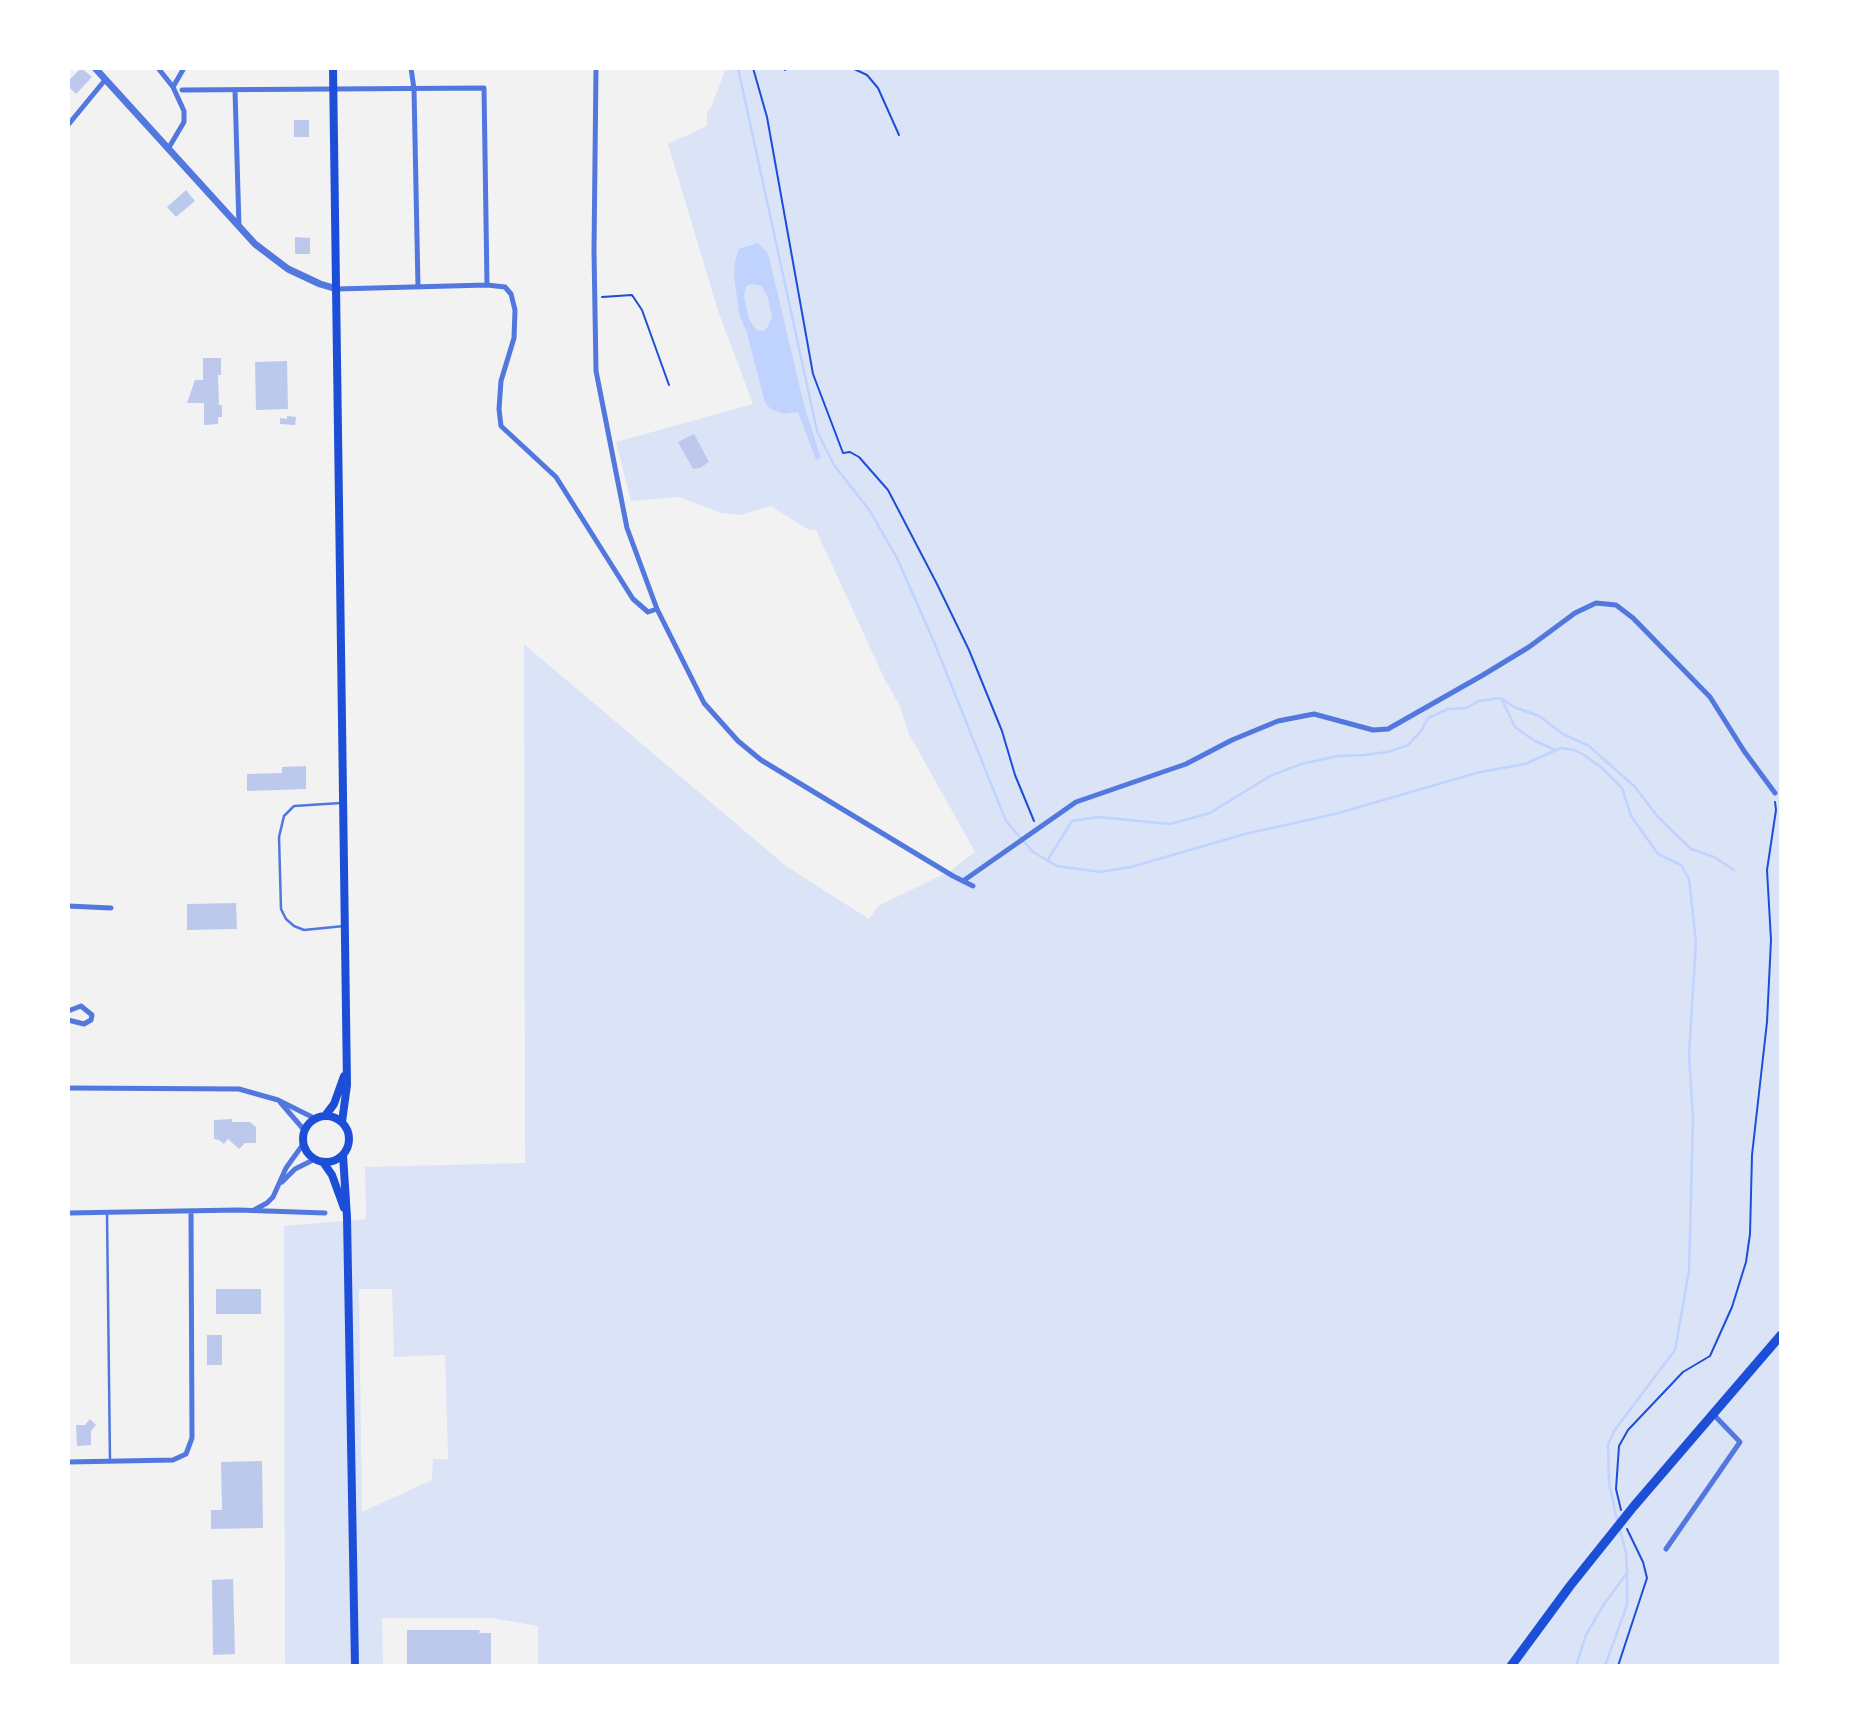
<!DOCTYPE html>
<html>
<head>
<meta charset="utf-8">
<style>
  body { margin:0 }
  #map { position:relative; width:1849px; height:1734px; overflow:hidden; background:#f2f2f2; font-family:"Work Sans",sans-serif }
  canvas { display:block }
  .frame { position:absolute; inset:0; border:70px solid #fff; pointer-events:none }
</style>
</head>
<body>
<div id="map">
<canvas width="1849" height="1734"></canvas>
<div class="frame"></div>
</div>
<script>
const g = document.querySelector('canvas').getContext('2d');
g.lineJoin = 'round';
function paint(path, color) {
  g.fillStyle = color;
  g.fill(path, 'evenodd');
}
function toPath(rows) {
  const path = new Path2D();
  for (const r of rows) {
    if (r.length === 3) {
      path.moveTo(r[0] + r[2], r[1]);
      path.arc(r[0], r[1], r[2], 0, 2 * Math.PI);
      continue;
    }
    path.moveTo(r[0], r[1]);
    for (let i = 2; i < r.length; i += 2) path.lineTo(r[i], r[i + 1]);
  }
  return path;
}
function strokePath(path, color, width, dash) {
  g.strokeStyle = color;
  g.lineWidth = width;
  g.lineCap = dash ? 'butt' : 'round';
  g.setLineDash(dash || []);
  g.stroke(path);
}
paint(toPath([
  [726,68,1781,68,1781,1666,538,1666,538,1626,491,1618,382,1618,383,1666,285,1666,284,1226,366,1219,365,1167,525,1163,524,644,786,866,869,919,878,906,950,871,975,852,909,734,900,706,884,678,816,530,809,530,771,506,740,515,721,513,679,497,631,501,616,442,753,404,718,311,668,144,707,126,707,112,710,110],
  [359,1289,392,1289,394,1357,445,1355,448,1459,433,1459,432,1480,362,1512]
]), '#dbe4f7');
paint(toPath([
  [758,243,768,253,804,405,821,458,816,460,798,412,784,414,771,409,765,403,747,333,739,313,734,274,735,262,739,249],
  [751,284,762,286,768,298,772,317,767,328,763,331,756,330,749,319,744,296,746,286]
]), '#bfd3fe');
strokePath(toPath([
  [738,68,817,431,834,465,870,511,897,558,934,642,1006,821,1033,852,1057,866,1100,872,1131,867,1245,834,1335,814,1480,772,1525,764,1561,748,1574,750,1584,755,1602,768,1622,788,1631,816,1658,854,1681,865,1689,879,1696,942,1689,1054,1693,1119,1689,1271,1675,1350,1614,1431,1608,1445,1609,1483,1617,1520],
  [1502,700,1515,727,1535,741,1555,750],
  [1047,861,1072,821,1098,817,1170,824,1210,813,1270,776,1301,764,1338,756,1364,755,1388,752,1408,745,1421,731,1428,718,1448,709,1466,708,1479,701,1501,698,1514,707,1539,716,1563,734,1589,746,1635,787,1658,817,1691,849,1714,857,1734,870],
  [1576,1666,1586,1635,1604,1604,1627,1573,1626,1553,1620,1530],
  [1605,1666,1627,1605,1627,1575]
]), '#bfd3fe', 2.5);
paint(toPath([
  [81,68,92,77,76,94,68,86,68,81],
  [294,120,309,120,309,137,294,137],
  [186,190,195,201,176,217,167,207],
  [295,237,310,238,310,254,295,254],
  [203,358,221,358,221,375,218,375,219,405,222,405,222,417,218,417,218,424,204,425,204,403,187,403,195,380,203,380],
  [287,361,288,409,256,410,255,362],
  [287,416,296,417,295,425,280,424,280,418,287,419],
  [694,434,709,462,700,468,693,469,678,442],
  [306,766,306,789,247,791,247,774,282,773,282,767],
  [236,903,237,929,187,930,187,904],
  [232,1119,232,1122,250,1122,256,1127,256,1143,245,1143,239,1149,228,1139,224,1144,219,1140,214,1139,214,1120],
  [216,1289,261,1289,261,1314,216,1314],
  [207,1335,222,1335,222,1365,207,1365],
  [90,1419,96,1425,91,1431,91,1445,77,1446,76,1425,85,1425],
  [262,1461,263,1528,211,1529,211,1510,222,1510,221,1462],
  [233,1579,235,1654,213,1655,212,1580],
  [407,1630,480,1630,479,1633,491,1633,491,1666,407,1666]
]), '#bdc9ec');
strokePath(toPath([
  [753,68,767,117,813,374,843,453,850,452,859,457,888,490,937,584,969,650,1002,731,1015,775,1034,821],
  [852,68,867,75,878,88,899,135],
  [785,70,787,68],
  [602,297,632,295,642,310,669,385],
  [1621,1510,1616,1489,1619,1446,1628,1430,1683,1372,1710,1356,1732,1307,1746,1262,1750,1234,1752,1155,1767,1022,1771,940,1767,870,1776,810,1775,802],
  [1618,1666,1647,1578,1643,1562,1627,1529]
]), '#1d4ed8', 2);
strokePath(toPath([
  [341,803,294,806,284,816,279,837,281,909,286,919,294,926,304,930,344,926],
  [107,1213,110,1461]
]), '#5277de', 2.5);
strokePath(toPath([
  [158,68,173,87,184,111,184,122,168,149],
  [411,68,414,89,418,287],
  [596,68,594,251,596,371,627,528,657,609,704,703,738,741,761,760,953,876,973,886],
  [173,87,184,68],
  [182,90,484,88,487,285],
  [235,90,239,227],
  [68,125,105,80],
  [337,289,487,285,505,287,511,294,515,310,514,338,501,381,499,409,501,426,556,477,633,599,648,612,657,609],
  [963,881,1076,802,1186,764,1232,740,1278,721,1314,714,1373,730,1388,729,1483,675,1529,647,1575,613,1596,603,1616,605,1633,618,1710,697,1744,751,1775,793],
  [68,906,111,908],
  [68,1011,81,1006,92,1015,91,1020,84,1024,68,1020],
  [68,1088,239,1089,278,1100,316,1119],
  [280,1102,305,1131],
  [282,1182,295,1169,315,1159],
  [254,1210,267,1203,273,1197,286,1168,304,1143],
  [68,1213,238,1210,325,1213],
  [68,1462,173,1460,186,1454,192,1438,191,1211],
  [1666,1549,1740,1442,1712,1413]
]), '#5277de', 5);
strokePath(toPath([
  [95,68,255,244,288,269,320,284,337,289]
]), '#5277de', 7);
strokePath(toPath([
  [333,68,347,1085,342,1122],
  [325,1116,334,1104,344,1076],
  [326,1139,23],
  [343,1155,347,1217,355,1666],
  [323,1162,332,1175,344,1208]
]), '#1d4ed8', 8);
strokePath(toPath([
  [1511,1666,1570,1586,1634,1506,1781,1335]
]), '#1d4ed8', 9);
</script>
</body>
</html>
